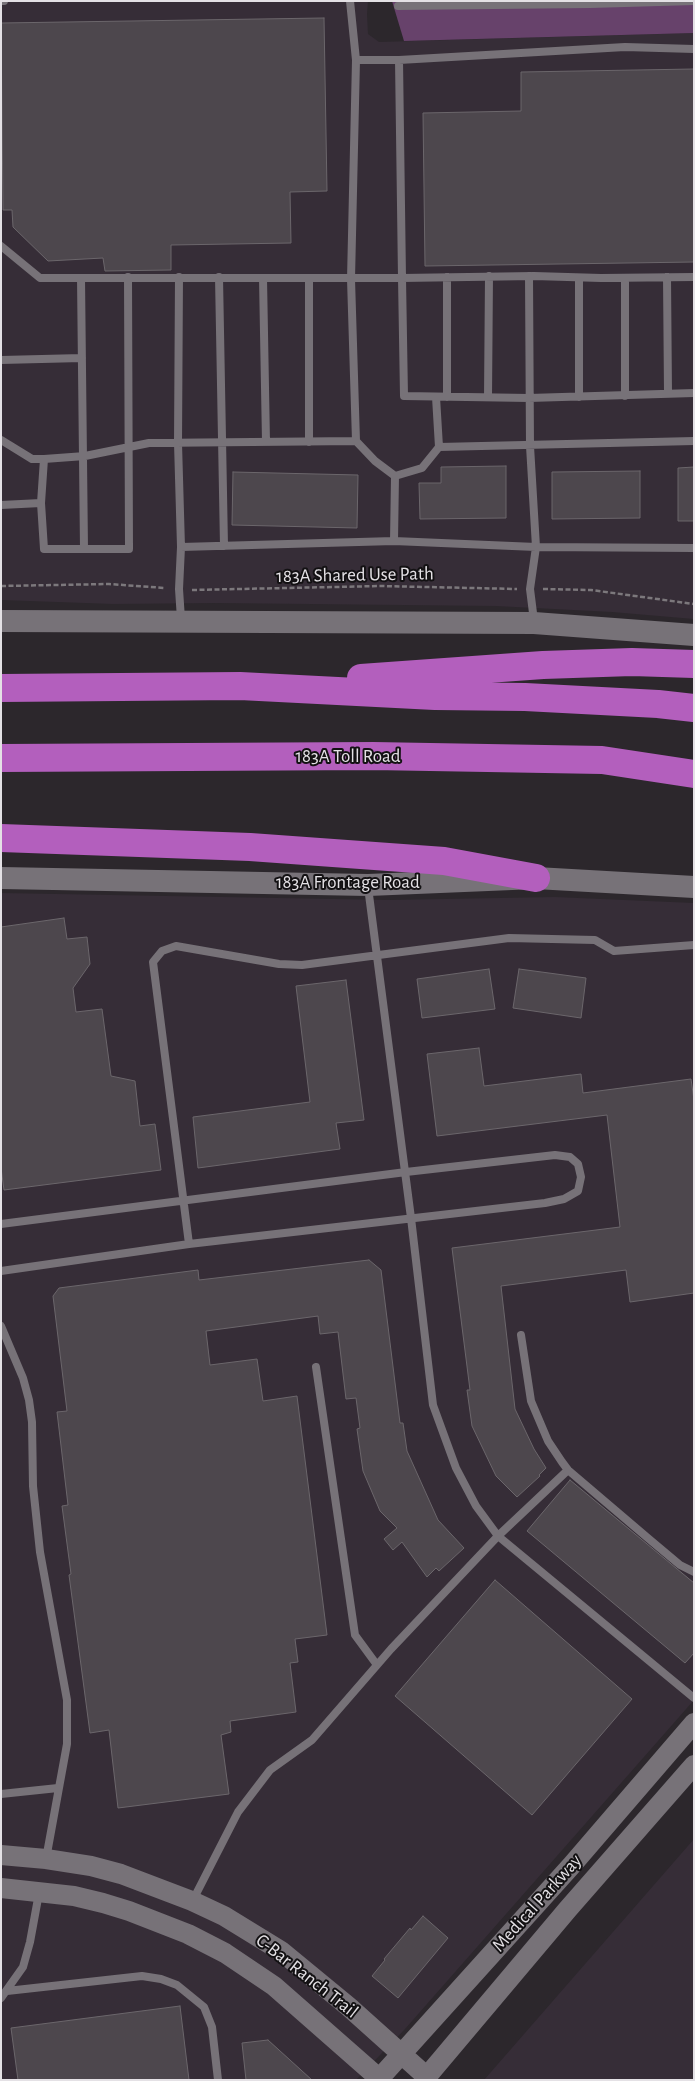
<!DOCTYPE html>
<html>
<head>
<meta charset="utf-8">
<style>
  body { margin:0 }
  #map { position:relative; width:695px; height:2081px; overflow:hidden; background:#2c272c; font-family:"Alegreya Sans",sans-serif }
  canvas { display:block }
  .frame { position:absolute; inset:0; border:2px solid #e4e1e5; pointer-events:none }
</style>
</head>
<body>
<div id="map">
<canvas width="695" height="2081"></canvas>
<div class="frame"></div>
</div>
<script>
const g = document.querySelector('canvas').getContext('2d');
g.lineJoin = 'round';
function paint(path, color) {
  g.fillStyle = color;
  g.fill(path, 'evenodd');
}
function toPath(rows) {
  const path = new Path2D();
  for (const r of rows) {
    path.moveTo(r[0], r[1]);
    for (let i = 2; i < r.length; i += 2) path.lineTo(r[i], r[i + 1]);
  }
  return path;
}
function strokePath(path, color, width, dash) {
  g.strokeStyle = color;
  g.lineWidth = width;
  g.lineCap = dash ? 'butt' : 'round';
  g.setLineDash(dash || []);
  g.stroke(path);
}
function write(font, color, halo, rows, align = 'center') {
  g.font = font + ' "Alegreya Sans",sans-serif';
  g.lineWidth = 4;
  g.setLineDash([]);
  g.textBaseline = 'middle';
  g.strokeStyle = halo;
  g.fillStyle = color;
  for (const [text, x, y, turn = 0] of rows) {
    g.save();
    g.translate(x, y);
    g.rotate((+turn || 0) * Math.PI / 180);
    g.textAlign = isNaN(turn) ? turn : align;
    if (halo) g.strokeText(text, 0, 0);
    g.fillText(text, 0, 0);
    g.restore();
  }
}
paint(toPath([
  [1,1,368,1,367,14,368,34,379,42,694,33,694,619,612,612,496,606,216,603,113,604,1,600],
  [1,893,389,900,555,897,694,903,694,1700,405,2029,356,2080,1,2080],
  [694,1839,694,2080,484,2080]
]), '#362d37');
paint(toPath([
  [392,1,694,1,694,33,404,41]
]), '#67426b');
const building = toPath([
  [324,18,327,191,290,192,291,243,171,245,171,270,105,271,103,258,48,261,13,227,12,210,3,210,1,23,324,18],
  [694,69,694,262,425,266,423,113,521,111,521,72,694,69],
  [506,466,506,518,420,519,419,483,441,483,441,467,506,466],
  [694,467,694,521,678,521,678,468,694,467],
  [640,471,640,518,552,519,552,472,640,471],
  [233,472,358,475,357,528,232,525,233,472],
  [64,918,67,939,87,937,90,964,73,988,76,1012,102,1009,111,1076,135,1081,140,1126,155,1124,161,1170,4,1190,1,1168,1,927,64,918],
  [489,969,495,1009,422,1018,417,979,489,969],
  [519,969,586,978,581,1018,513,1008,519,969],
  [346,980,364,1120,336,1123,340,1149,198,1168,193,1117,310,1102,296,986,346,980],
  [479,1048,484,1086,581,1074,583,1093,691,1079,694,1100,694,1293,630,1302,626,1270,501,1286,515,1409,534,1449,546,1468,539,1475,540,1476,517,1497,496,1476,472,1426,467,1390,470,1390,452,1248,620,1227,607,1115,437,1136,427,1054,479,1048],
  [369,1260,381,1270,400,1423,403,1423,407,1451,438,1520,464,1548,439,1571,436,1568,427,1577,402,1542,393,1550,384,1539,397,1528,380,1511,363,1471,357,1429,360,1428,356,1398,346,1399,338,1332,320,1334,318,1316,206,1331,210,1365,257,1359,263,1401,297,1396,327,1635,295,1639,298,1662,290,1663,296,1712,230,1721,231,1732,221,1735,229,1794,118,1808,109,1730,90,1733,69,1575,71,1574,62,1506,68,1505,57,1412,67,1411,53,1296,59,1288,198,1270,199,1280,369,1260],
  [570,1480,694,1583,694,1653,685,1663,527,1531,570,1480],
  [495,1580,632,1699,532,1815,395,1696,495,1580],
  [423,1916,448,1938,398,1998,372,1976,385,1960,384,1959,410,1928,411,1930,423,1916],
  [180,2006,189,2080,18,2080,11,2028,180,2006],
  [268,2040,312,2080,246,2080,242,2043,268,2040]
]);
paint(building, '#4d474d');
strokePath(building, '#6b666b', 1);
strokePath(toPath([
  [1,586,109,584,165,588],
  [543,589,591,590,694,604],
  [192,590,381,586,517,589]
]), '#7c787c', 2.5, [5, 2.5]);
strokePath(toPath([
  [1,1,4,1],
  [350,1,356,60,399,60,625,47,694,49],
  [590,1,590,4,694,1],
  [398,6,590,4],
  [399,60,402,278,534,276,601,278,694,277],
  [1,246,40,278,402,278,404,396,529,398,694,393],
  [529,276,530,446,536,547,530,589,534,621],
  [179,277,178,443,181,547],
  [219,277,224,546],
  [667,277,668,393],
  [81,278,84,549],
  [263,278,266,442],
  [625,278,625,396],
  [1,360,82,358],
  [436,397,439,447],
  [447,397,447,277],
  [488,397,489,276],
  [579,397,579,278],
  [1,440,32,459,44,459,85,456,149,443,356,441,375,461,395,476,422,468,439,447,694,441],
  [356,441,351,279,356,60],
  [309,442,309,278],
  [41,503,44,459],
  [1,505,41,503,44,549,129,549,128,277],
  [394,541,395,476],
  [181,619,179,589,181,547,394,541,536,547,694,548],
  [368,887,411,1218,433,1405,456,1468,476,1506,498,1536,694,1698],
  [1,1224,406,1172,555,1155,570,1157,578,1164,581,1177,578,1191,564,1199,545,1203,189,1244,1,1271],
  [189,1244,153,962,162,951,176,946,279,964,302,965,509,938,595,940,614,951,694,945],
  [1,1326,23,1378,29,1400,32,1422,33,1486,40,1552,67,1700,67,1744,46,1859],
  [521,1335,531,1401,548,1441,562,1462,568,1470,649,1539,680,1565,694,1572],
  [316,1367,355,1635,377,1665],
  [1,1794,58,1788],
  [193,1900,238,1812,270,1770,312,1740,391,1649,498,1536,568,1470],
  [7,1991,142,1976,161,1979,177,1985,204,2007,212,2027,218,2080],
  [1,1998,23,1967,30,1942,39,1893]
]), '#777278', 8);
strokePath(toPath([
  [1,1855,46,1859,91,1866,121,1874,192,1901,224,1916,281,1951,349,2007,427,2077],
  [1,1888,74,1896,103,1903,129,1911,188,1934,225,1953,274,1986,381,2080],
  [378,2080,571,1866,694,1723],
  [424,2080,568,1909,694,1765]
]), '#777278', 20);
strokePath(toPath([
  [1,621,534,623,694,635],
  [1,878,368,885,536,878,694,887]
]), '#777278', 22);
strokePath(toPath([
  [361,678,543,665,632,662,694,664],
  [1,688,240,686,435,696,525,697,658,704,694,708],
  [1,758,373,756,602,760,694,774],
  [1,838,250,847,444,861,536,878]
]), '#b35fbd', 28);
write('19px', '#e4e1e5', '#131113', [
  ["183A Shared Use Path",355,575,-1],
  ["183A Toll Road",348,756],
  ["183A Frontage Road",348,882],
  ["Medical Parkway",537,1903,-48],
  ["C-Bar Ranch Trail",307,1976,38]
]);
</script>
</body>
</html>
